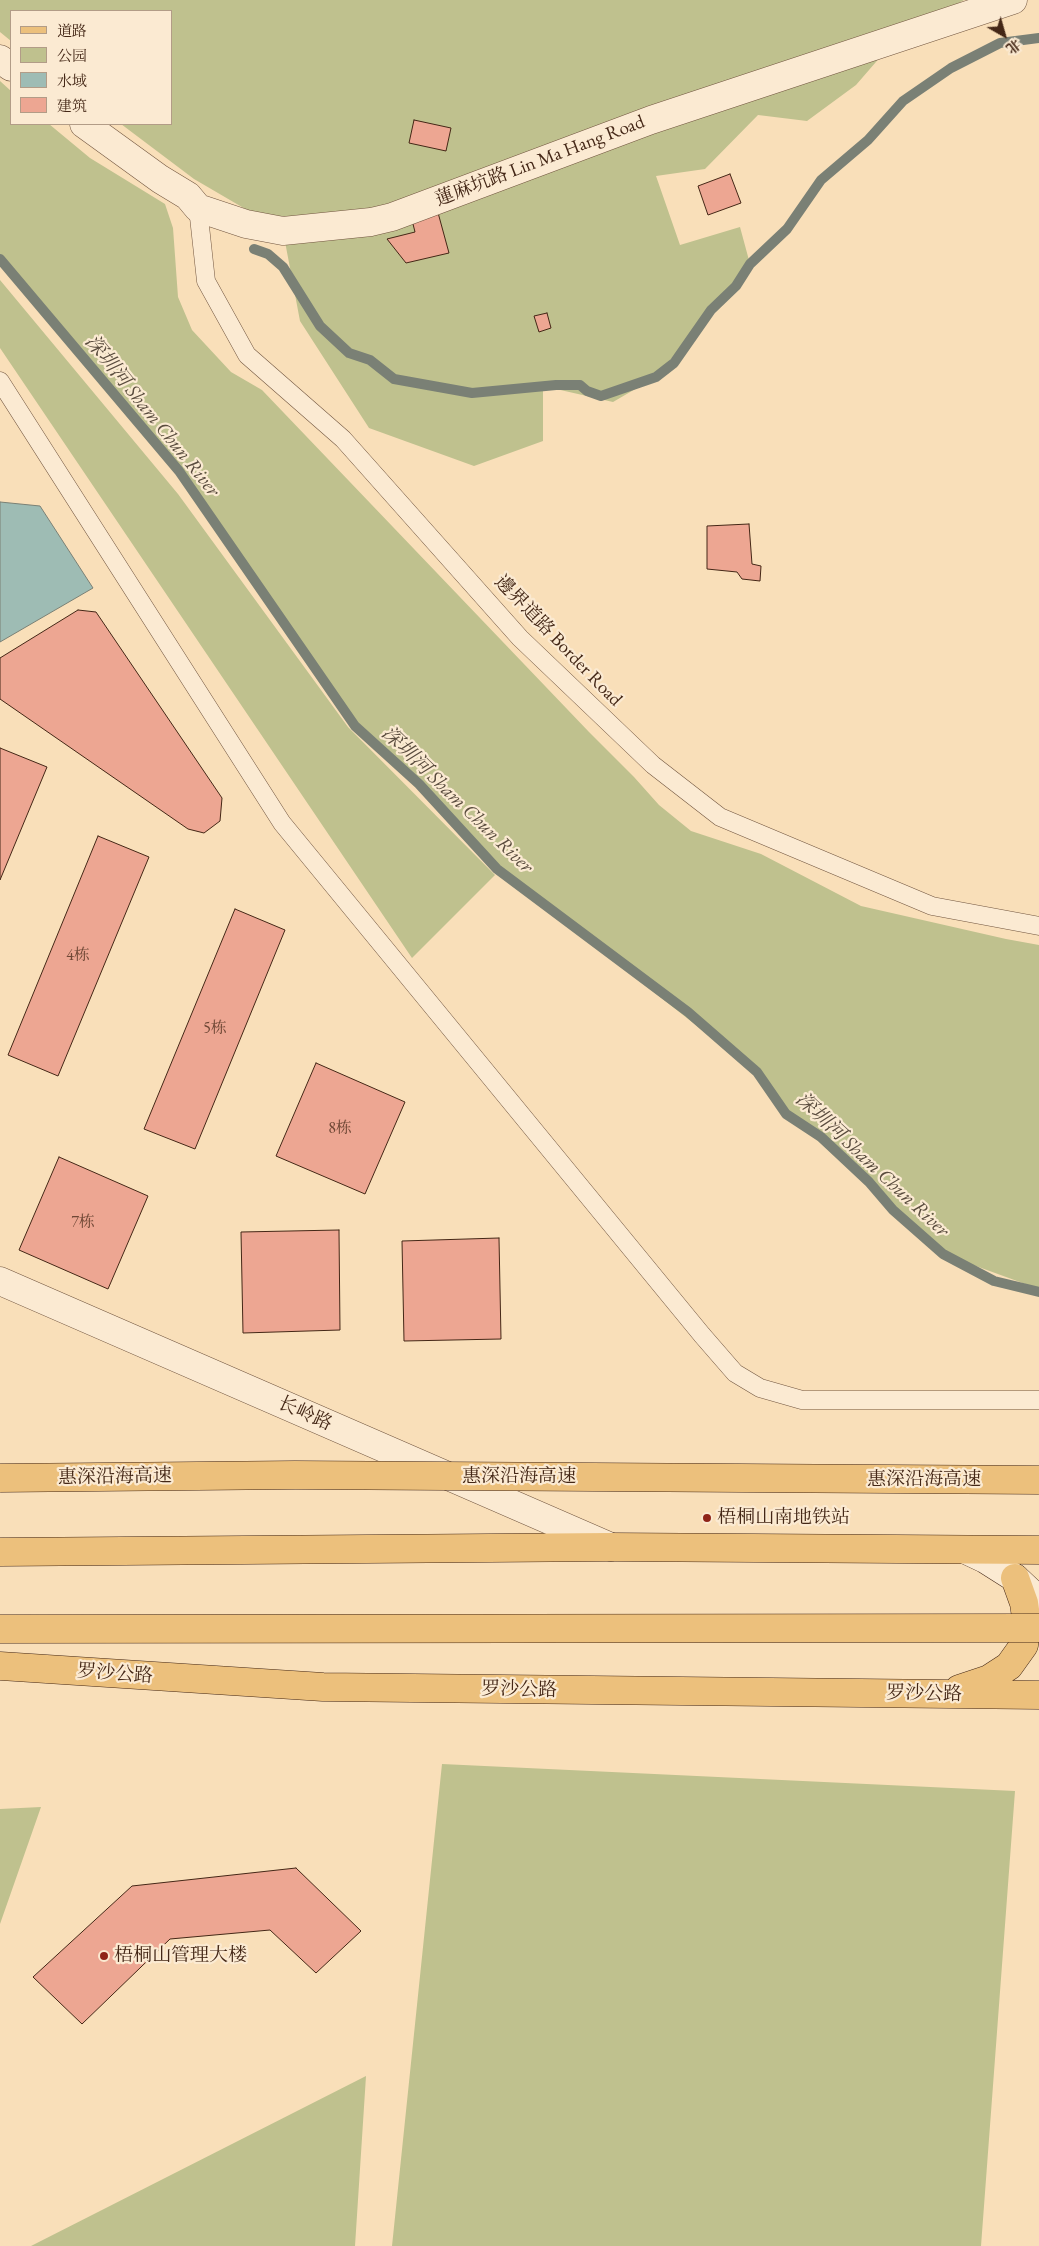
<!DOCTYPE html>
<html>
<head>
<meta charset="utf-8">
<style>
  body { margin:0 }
  #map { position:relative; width:1039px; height:2246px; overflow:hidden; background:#f9dfb9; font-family:"EB Garamond","Noto Serif SC",serif }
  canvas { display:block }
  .legend { position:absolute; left:10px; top:10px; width:162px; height:115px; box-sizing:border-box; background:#fbead2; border:1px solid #b29c87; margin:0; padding:6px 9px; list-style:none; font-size:15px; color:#442716 }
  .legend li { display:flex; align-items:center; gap:10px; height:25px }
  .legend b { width:25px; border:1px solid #b29c87 }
  .north { position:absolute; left:979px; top:10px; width:50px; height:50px; -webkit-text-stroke:4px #fbead2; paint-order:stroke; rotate:142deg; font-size:14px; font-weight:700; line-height:20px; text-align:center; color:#442716 }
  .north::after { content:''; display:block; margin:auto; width:18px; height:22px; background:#442716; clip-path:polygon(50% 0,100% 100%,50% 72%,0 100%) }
</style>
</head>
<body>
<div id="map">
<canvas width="1039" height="2246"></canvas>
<ul class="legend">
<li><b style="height:6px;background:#ecc07c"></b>道路</li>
<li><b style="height:14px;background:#bfc18e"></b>公园</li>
<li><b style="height:14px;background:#9ebcb4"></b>水域</li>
<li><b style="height:14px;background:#eda692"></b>建筑</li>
</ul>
<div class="north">北</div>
</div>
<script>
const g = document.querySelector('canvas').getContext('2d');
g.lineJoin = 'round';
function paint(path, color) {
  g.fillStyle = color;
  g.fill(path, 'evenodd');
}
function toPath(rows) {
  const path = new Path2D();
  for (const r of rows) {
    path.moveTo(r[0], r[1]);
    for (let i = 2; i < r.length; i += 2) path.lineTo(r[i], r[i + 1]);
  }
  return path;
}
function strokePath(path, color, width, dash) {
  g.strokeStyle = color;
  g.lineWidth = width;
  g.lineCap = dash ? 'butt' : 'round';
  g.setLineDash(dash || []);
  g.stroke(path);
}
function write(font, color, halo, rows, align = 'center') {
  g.font = font + ' "EB Garamond","Noto Serif SC",serif';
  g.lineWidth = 4.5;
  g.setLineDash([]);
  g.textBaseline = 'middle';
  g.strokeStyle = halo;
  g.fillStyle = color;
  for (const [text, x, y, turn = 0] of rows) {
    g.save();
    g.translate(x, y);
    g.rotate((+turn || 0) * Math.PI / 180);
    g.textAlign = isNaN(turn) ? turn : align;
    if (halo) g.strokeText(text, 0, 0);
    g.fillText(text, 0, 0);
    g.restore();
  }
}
paint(toPath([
  [0,0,964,0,895,40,856,85,807,121,758,115,705,169,656,176,680,245,740,227,750,264,656,377,613,402,543,386,543,441,474,466,369,428,300,321,283,231,194,179,121,124,171,124,171,11,11,11,11,41,0,32],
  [0,81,11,91,11,124,49,124,90,158,165,204,173,228,178,297,192,330,231,372,262,390,589,732,634,777,659,805,691,831,761,854,861,906,1006,939,1039,945,1039,1289,943,1254,784,1110,748,1066,497,869,437,803,365,736,187,482,0,260],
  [0,280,178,494,348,727,495,875,412,958,0,348],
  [442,1764,1015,1791,981,2246,392,2246],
  [41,1807,0,1924,0,1809],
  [366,2076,355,2246,31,2246]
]), '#bfc18e');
const water = toPath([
  [0,502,40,506,93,588,0,642,0,502]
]);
paint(water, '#9ebcb4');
strokePath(water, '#7a8075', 1);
strokePath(toPath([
  [254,249,268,254,283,267,320,326,349,353,370,360,394,379,472,393,556,385,580,385,587,391,601,396,656,377,674,363,711,310,736,286,750,264,787,229,821,180,868,140,903,101,951,68,1000,43,1039,38],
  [0,259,179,471,355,726,419,784,497,869,688,1012,757,1072,786,1114,821,1137,869,1182,893,1210,943,1254,994,1281,1039,1292]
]), '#7a8075', 10);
const building = toPath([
  [414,120,451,128,446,151,409,143,414,120],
  [730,174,741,203,708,215,698,186,730,174],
  [437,209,449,253,406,263,387,239,415,232,411,216,437,209],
  [547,313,551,328,539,332,534,316,547,313],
  [749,524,752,564,761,566,760,581,742,579,737,572,707,569,707,526,749,524],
  [78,610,96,612,222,798,220,821,204,833,188,829,0,699,0,658,78,610],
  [0,748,47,767,0,880,0,748],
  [98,836,149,857,58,1076,8,1055,98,836],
  [235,909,285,930,195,1149,144,1129,235,909],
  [316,1063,405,1102,365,1194,276,1156,316,1063],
  [59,1157,148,1196,108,1289,19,1250,59,1157],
  [339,1230,340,1330,243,1333,241,1232,339,1230],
  [499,1238,501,1339,404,1341,402,1241,499,1238],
  [296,1868,361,1931,316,1973,270,1930,170,1939,82,2024,33,1977,132,1886,296,1868]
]);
paint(building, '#eda692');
strokePath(building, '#442716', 1);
const lane = toPath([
  [198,208,206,281,247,355,343,439,520,638,653,765,720,817,932,906,1039,926],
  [0,381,282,823,702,1335,735,1373,760,1388,802,1400,1039,1400]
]);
const street = toPath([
  [0,59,11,67],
  [84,124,160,179,188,196,198,208,246,224,283,231,371,222,392,217,651,120,1013,0],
  [0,1281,611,1547]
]);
const secondary = toPath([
  [966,1550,985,1559,1015,1578,1032,1594,1039,1605]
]);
const primary = toPath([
  [0,1552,611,1547,1039,1550],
  [0,1666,323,1687,1039,1695],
  [959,1689,989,1679,1009,1666,1024,1645,1027,1624,1024,1603,1015,1578]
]);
strokePath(lane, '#71553f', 19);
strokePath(street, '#71553f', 29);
strokePath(secondary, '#442716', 29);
strokePath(primary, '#442716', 29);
strokePath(lane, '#fbead2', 18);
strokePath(street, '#fbead2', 28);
strokePath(secondary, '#fbead2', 28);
strokePath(primary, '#ecc07c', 28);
const highwayBridge = toPath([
  [0,1478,295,1475,1039,1480],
  [0,1629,1039,1628]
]);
strokePath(highwayBridge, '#442716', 29, []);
strokePath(highwayBridge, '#ecc07c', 28);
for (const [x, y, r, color] of [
  [707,1518,5,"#8f2418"],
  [104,1956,5,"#8f2418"]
]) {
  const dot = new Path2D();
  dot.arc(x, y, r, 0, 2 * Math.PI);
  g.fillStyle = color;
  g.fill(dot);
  strokePath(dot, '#fbead2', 2);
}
write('16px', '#6e4735', null, [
  ["4栋",78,956],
  ["5栋",215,1029],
  ["8栋",340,1129],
  ["7栋",83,1223]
]);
write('19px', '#442716', '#fbead2', [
  ["蓮麻坑路 Lin Ma Hang Road",540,161,-21],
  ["邊界道路 Border Road",558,641,46],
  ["长岭路",305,1414,24],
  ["惠深沿海高速",115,1477,-1],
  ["惠深沿海高速",519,1477],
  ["惠深沿海高速",924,1480],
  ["罗沙公路",115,1674,4],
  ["罗沙公路",519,1690,1],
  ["罗沙公路",924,1694,1]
]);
write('19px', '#442716', '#fbead2', [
  ["梧桐山南地铁站",717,1518],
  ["梧桐山管理大楼",114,1956]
], 'left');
write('italic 20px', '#5a4c3e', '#fbead2', [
  ["深圳河 Sham Chun River",152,416,51],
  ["深圳河 Sham Chun River",457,800,44],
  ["深圳河 Sham Chun River",872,1165,43]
]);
</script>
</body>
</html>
